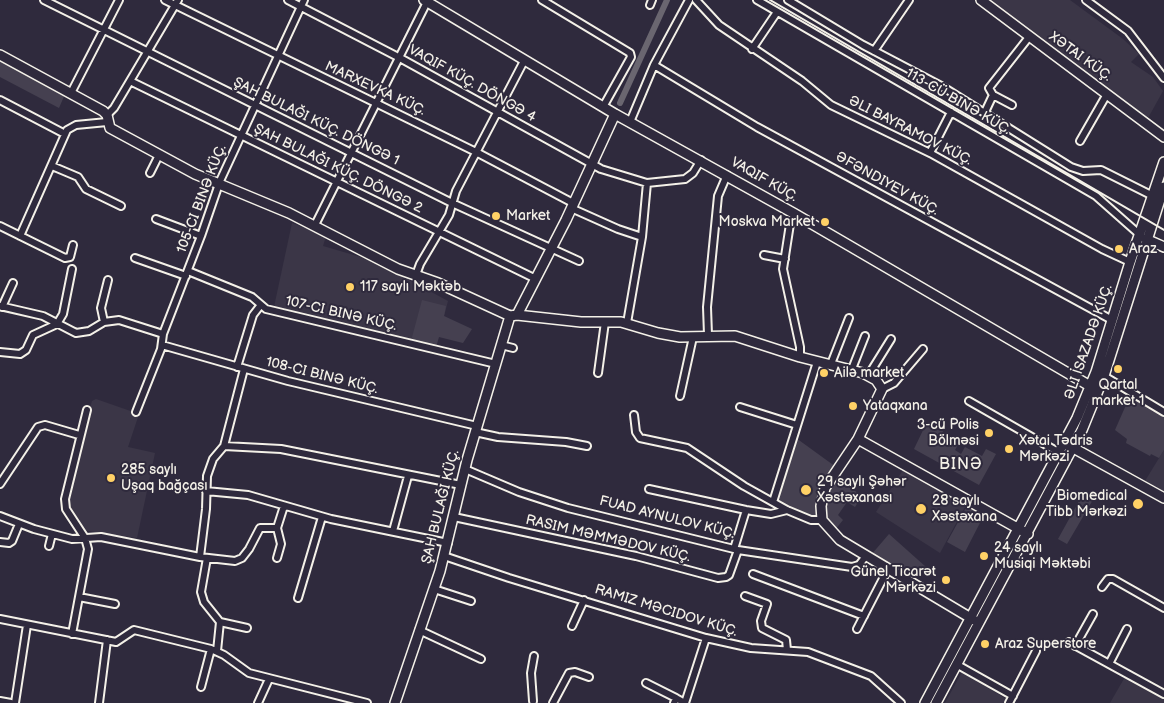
<!DOCTYPE html>
<html>
<head>
<meta charset="utf-8">
<style>
  body { margin:0 }
  canvas { display:block; background:#2f2a3d }
</style>
</head>
<body>
<canvas width="1164" height="703"></canvas>
<script>
const g = document.querySelector('canvas').getContext('2d');
g.lineJoin = 'round';
function paint(path, color) {
  g.fillStyle = color;
  g.fill(path, 'evenodd');
}
function toPath(rows) {
  const path = new Path2D();
  for (const r of rows) {
    path.moveTo(r[0], r[1]);
    for (let i = 2; i < r.length; i += 2) path.lineTo(r[i], r[i + 1]);
  }
  return path;
}
function strokePath(path, color, width, dash) {
  g.strokeStyle = color;
  g.lineWidth = width;
  g.lineCap = dash ? 'butt' : 'round';
  g.setLineDash(dash || []);
  g.stroke(path);
}
function write(font, color, halo, rows, align = 'center') {
  g.font = font + ' "Balsamiq Sans",sans-serif';
  g.lineWidth = 4;
  g.setLineDash([]);
  g.textBaseline = 'middle';
  g.strokeStyle = halo;
  g.fillStyle = color;
  for (const [text, x, y, turn = 0] of rows) {
    g.save();
    g.translate(x, y);
    g.rotate((+turn || 0) * Math.PI / 180);
    g.textAlign = isNaN(turn) ? turn : align;
    if (halo) g.strokeText(text, 0, 0);
    g.fillText(text, 0, 0);
    g.restore();
  }
}
paint(toPath([
  [989,0,1070,0,1123,39,1139,54,1131,62,1153,77,1163,91,1148,118],
  [292,223,326,236,323,246,374,261,448,301,436,347,274,307],
  [96,399,139,414,128,447,155,453,137,538,82,530,68,504,81,437,92,401],
  [1164,450,1164,492,1145,481],
  [903,470,966,505,940,553,876,512],
  [962,672,1008,700,1007,703,945,703],
  [1125,677,1164,699,1164,703,1110,703]
]), '#3b3647');
paint(toPath([
  [0,59,65,94,59,108,0,77],
  [422,300,446,306,444,316,472,329,463,343,439,337,436,347,411,341],
  [1130,396,1164,416,1164,450,1159,458,1151,454,1150,456,1126,443,1127,439,1115,430],
  [926,424,946,426,942,433,959,443,955,450,961,454,965,447,982,456,986,449,996,454,979,485,914,449],
  [796,438,836,467,818,518,802,514,777,500],
  [837,478,862,496,855,507,847,502,838,515,843,520,834,531,826,521,824,510,825,498],
  [1084,492,1094,498,1067,544,1058,539],
  [967,506,984,515,965,552,947,542],
  [889,534,926,567,913,582,871,555]
]), '#454050');
strokePath(toPath([
  [620,103,667,0]
]), '#6a6670', 6);
const street = toPath([
  [44,0,452,203,579,261],
  [165,0,476,152,573,203],
  [288,0,400,58,601,169,647,183],
  [542,0,630,53,631,57,603,107],
  [696,0,719,25,802,81,831,105,930,153,1102,249,1130,262],
  [757,0,1096,196,1139,234],
  [788,0,863,45,943,87,1071,167,1083,171,1101,170,1153,196],
  [1086,0,1128,31,1164,78],
  [650,5,652,0],
  [752,49,777,12],
  [874,51,909,0],
  [654,65,757,127,1112,320],
  [130,81,536,279],
  [71,93,119,0],
  [0,100,65,134],
  [1012,105,993,95,989,88,1029,37],
  [985,112,993,95],
  [107,115,114,108,178,0],
  [630,122,654,65,689,0],
  [1080,141,1107,94],
  [930,153,951,112],
  [52,166,78,177,86,189,121,206],
  [150,173,159,155],
  [571,208,618,229,642,237],
  [795,214,790,224,783,269,800,347,800,357],
  [156,219,201,236],
  [315,225,427,2],
  [0,226,65,258,70,257,73,245],
  [20,236,67,130,76,125,107,122],
  [764,255,785,259],
  [135,258,186,276],
  [188,271,252,297,266,309,496,364],
  [416,275,420,264,449,215,456,191,524,61],
  [0,306,43,316,76,333,89,331,104,322,119,320,163,334],
  [2,307,13,283],
  [104,322,101,308,108,280],
  [627,323,642,237,647,183,685,179,693,173,701,160],
  [708,335,707,307,718,196,727,175],
  [162,345,288,381,477,426],
  [501,345,513,348],
  [0,352,20,354,26,350,33,335,57,324,63,314,72,269],
  [831,364,849,318],
  [237,367,253,315,260,306],
  [852,369,865,336],
  [598,373,605,322],
  [868,376,891,339],
  [1104,376,1164,412],
  [882,389,894,383,923,349],
  [680,396,693,337],
  [969,401,1060,453],
  [740,407,797,425],
  [136,412,161,349,163,334,201,236,220,181,304,0],
  [634,415,636,432,640,438,687,448,744,486,787,510,811,520,822,520],
  [475,432,498,437,566,442,587,446],
  [224,446,281,449,461,485],
  [465,469,519,492,568,508,738,550,852,567,859,565,866,556],
  [0,484,38,427,45,425,79,435],
  [649,489,746,510,771,514,787,510],
  [206,491,248,495,331,519,448,543],
  [773,502,817,362],
  [0,516,34,529,72,539,101,537,200,557,235,561,242,558,249,549,260,528,277,528,284,506],
  [454,517,636,556,718,578,726,577,729,575,738,550],
  [277,528,281,544,277,558],
  [393,531,408,476],
  [0,542,9,543,12,541,19,524],
  [49,546,52,534],
  [734,549,746,510],
  [444,556,509,578,706,638,751,648,808,652,871,676,901,703],
  [200,557,206,509,207,476,213,459,224,446,244,369],
  [207,558,201,592,204,602,220,622,247,628],
  [753,574,864,616],
  [1102,587,1108,579,1113,579,1164,608],
  [434,589,471,601],
  [745,596,767,604,761,621,762,628,786,640,787,650],
  [79,597,115,604],
  [298,598,322,517],
  [0,619,116,642,134,630,211,649,224,655,249,673,367,703],
  [572,626,584,600],
  [857,629,888,569],
  [419,630,481,659],
  [72,634,88,549,85,538,66,509,65,499,87,410],
  [1069,642,1164,694],
  [1075,646,1093,614],
  [217,651,220,622],
  [956,664,1013,696],
  [1109,664,1127,629],
  [646,683,676,698],
  [201,687,211,649],
  [0,701,11,703],
  [533,701,531,673,534,656],
  [15,703,27,625],
  [99,703,107,640],
  [258,703,269,679],
  [553,703,569,673,575,672,589,677],
  [674,703,676,698,685,703,706,638],
  [1009,703,1036,651]
]);
const secondary = toPath([
  [424,0,615,114,795,214,1090,386],
  [981,0,1164,137],
  [0,55,103,111,107,115,110,128,195,174,289,213,398,269,438,283,510,316,517,315,581,322,621,322,658,333,680,337,735,336,800,357,863,373,876,380,882,389,858,439,1028,534],
  [1146,239,1164,247],
  [517,315,566,220,615,114],
  [858,439,825,488,821,506,822,520,840,540,974,620],
  [1068,445,1164,498],
  [395,703,440,571,467,460,510,316],
  [925,703,1077,418,1096,372,1130,262,1164,162],
  [936,703,1082,430,1104,376,1164,187]
]);
strokePath(street, '#f4f1e8', 10);
strokePath(secondary, '#f4f1e8', 12);
strokePath(street, '#2f2a3d', 6);
strokePath(secondary, '#2f2a3d', 9);
strokePath(toPath([
  [770,0,1164,230]
]), '#f4f1e8', 2);
for (const [x, y, r, color] of [
  [496,216,5,"#ffd166"],
  [825,222,5,"#ffd166"],
  [1119,249,5,"#ffd166"],
  [350,287,5,"#ffd166"],
  [1118,369,5,"#ffd166"],
  [824,373,5,"#ffd166"],
  [853,406,5,"#ffd166"],
  [989,433,5,"#ffd166"],
  [1009,449,5,"#ffd166"],
  [111,478,5,"#ffd166"],
  [806,490,6,"#ffd166"],
  [1138,504,6,"#ffd166"],
  [921,509,6,"#ffd166"],
  [984,556,5,"#ffd166"],
  [946,580,5,"#ffd166"],
  [985,644,5,"#ffd166"]
]) {
  const dot = new Path2D();
  dot.arc(x, y, r, 0, 2 * Math.PI);
  g.fillStyle = color;
  g.fill(dot);
  strokePath(dot, '#2f2a3d', 2);
}
write('14px', '#f4f1e8', '#2f2a3d', [
  ["XƏTAI KÜÇ.",1080,57,36],
  ["VAQIF KÜÇ. DÖNGƏ 4",472,84,29],
  ["MARXEVKA KÜÇ.",375,89,25],
  ["113-CÜ BINƏ KÜÇ.",958,102,30],
  ["ŞAH BULAĞI KÜÇ. DÖNGƏ 1",316,122,26],
  ["ƏLI BAYRAMOV KÜÇ.",910,131,27],
  ["ŞAH BULAĞI KÜÇ. DÖNGƏ 2",338,169,26],
  ["VAQIF KÜÇ.",764,180,30],
  ["ƏFƏNDIYEV KÜÇ.",887,184,29],
  ["105-CI BINƏ KÜÇ.",202,199,-69],
  ["107-CI BINƏ KÜÇ.",341,314,13],
  ["ƏLI İSAZADƏ KÜÇ.",1089,342,-71],
  ["108-CI BINƏ KÜÇ.",322,376,14],
  ["ŞAH BULAĞI KÜÇ.",441,507,-76],
  ["FUAD AYNULOV KÜÇ.",667,518,14],
  ["RASIM MƏMMƏDOV KÜÇ.",608,539,13],
  ["RAMIZ MƏCIDOV KÜÇ.",666,611,17]
]);
write('14px', '#f4f1e8', '#2f2a3d', [
  ["Market",506,216],
  ["Moskva Market",815,222,"right"],
  ["Araz",1129,249],
  ["117 saylı Məktəb",360,287],
  ["Ailә market",834,373],
  ["Qartal",1118,385,"center"],
  ["market 1",1118,401,"center"],
  ["Yataqxana",863,406],
  ["3-cü Polis",979,425,"right"],
  ["Bölməsi",979,441,"right"],
  ["Xətai Tədris",1019,441],
  ["Mərkəzi",1019,457],
  ["285 saylı",121,470],
  ["Uşaq bağçası",121,486],
  ["29 saylı Şəhər",817,482],
  ["Xəstəxanası",817,498],
  ["Biomedical",1127,496,"right"],
  ["Tibb Mərkəzi",1127,512,"right"],
  ["28 saylı",932,501],
  ["Xəstəxana",932,517],
  ["24 saylı",994,548],
  ["Musiqi Məktəbi",994,564],
  ["Günel Ticarət",936,572,"right"],
  ["Mərkəzi",936,588,"right"],
  ["Araz Superstore",995,644]
], 'left');
g.letterSpacing = '1px';
write('16px', '#f4f1e8', '#2f2a3d', [
  ["BINƏ",961,465]
]);
g.letterSpacing = '0px';
</script>
</body>
</html>
